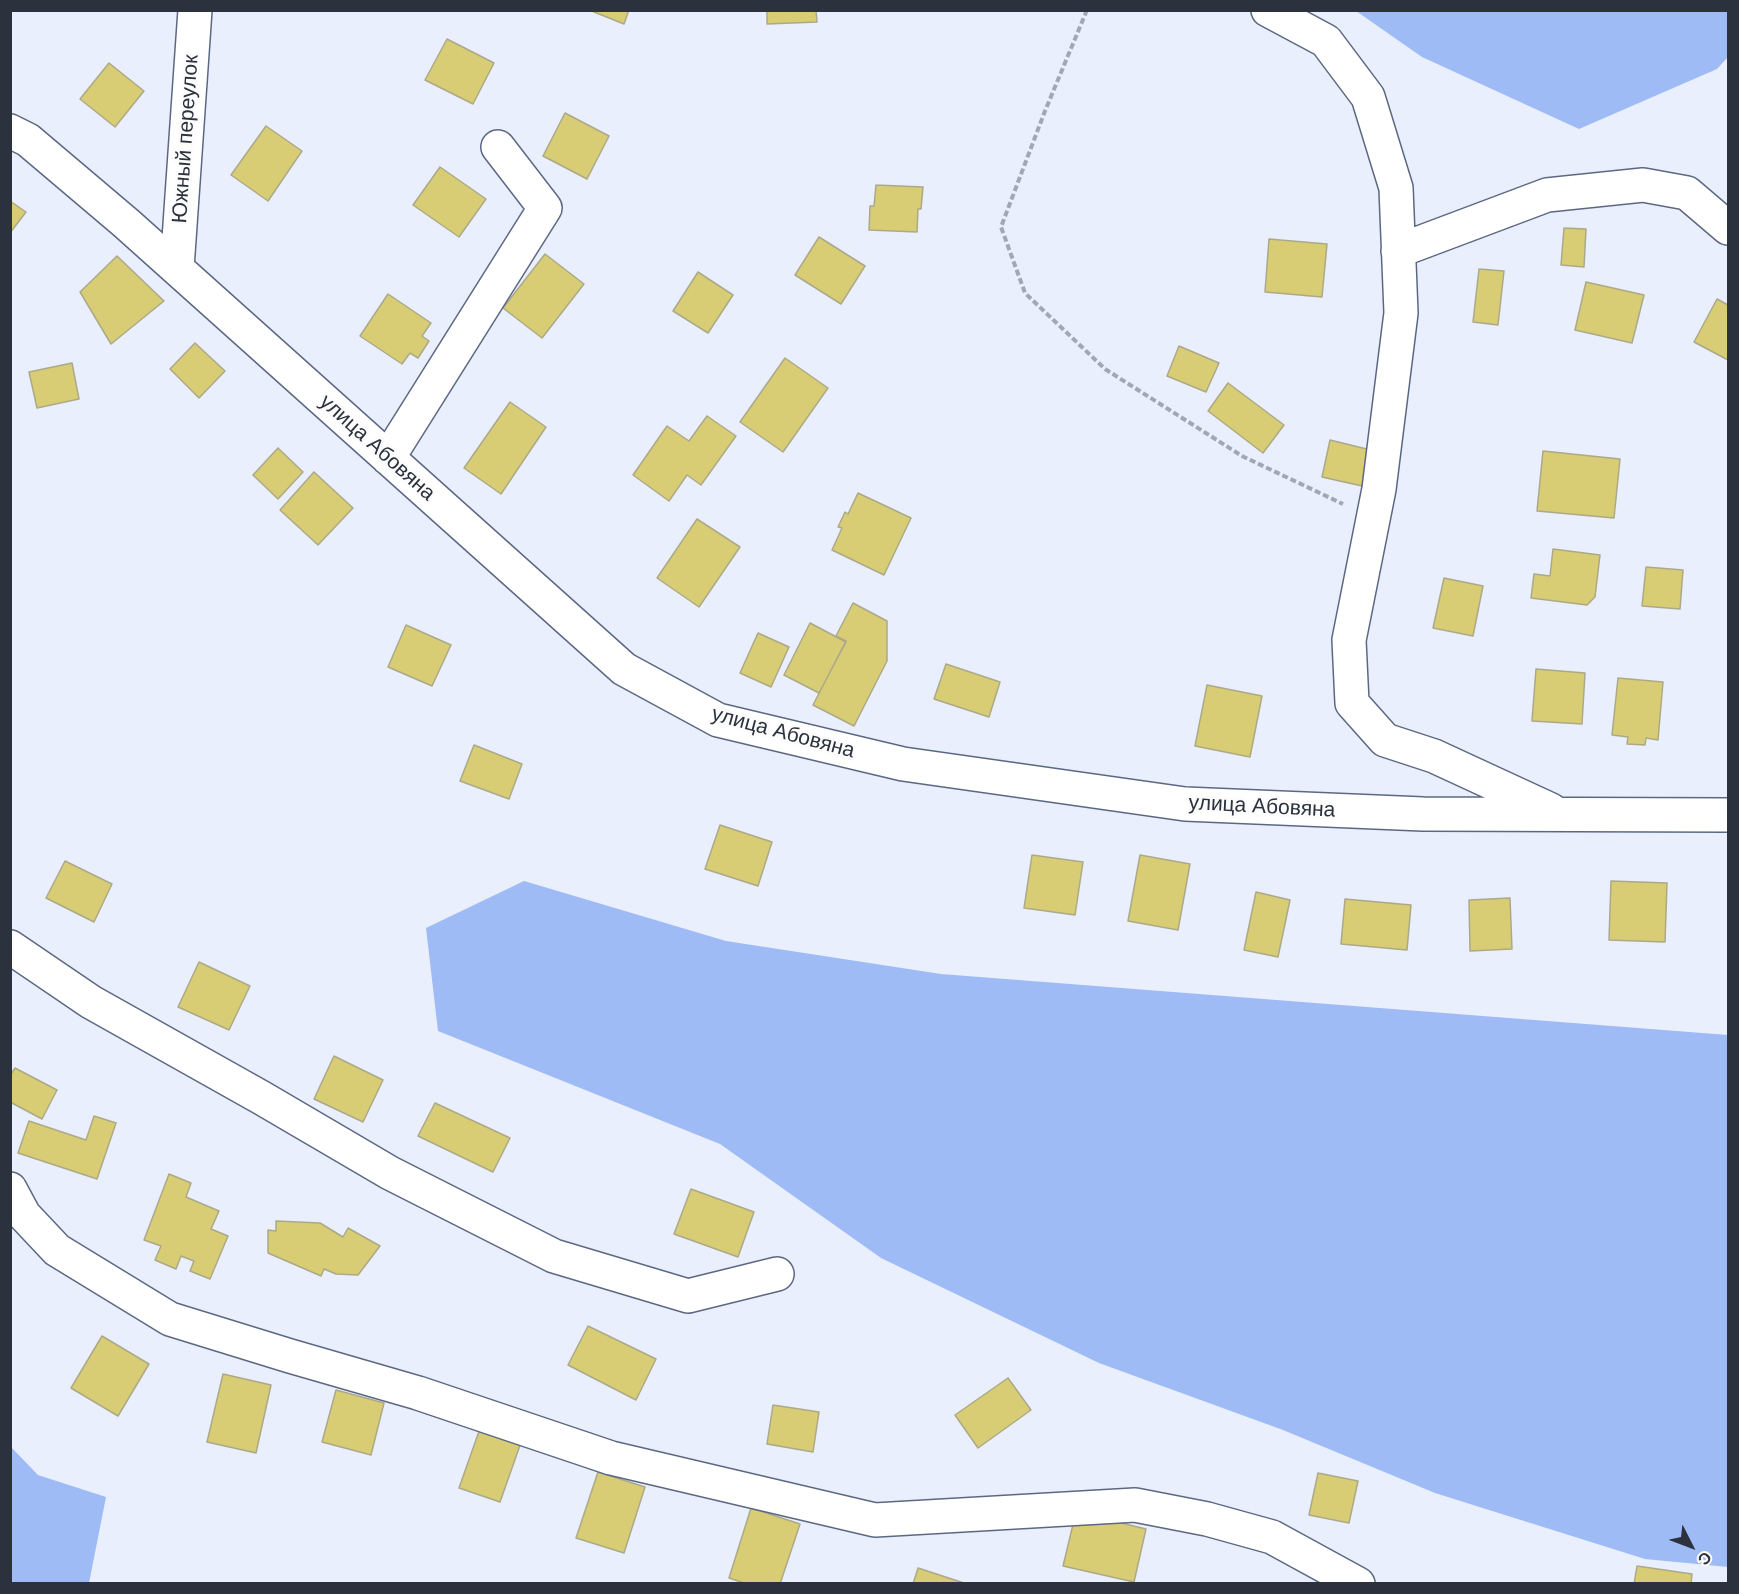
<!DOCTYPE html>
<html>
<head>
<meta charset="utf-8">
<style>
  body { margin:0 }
  #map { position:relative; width:1739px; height:1594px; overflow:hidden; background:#e9effc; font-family:Arial,sans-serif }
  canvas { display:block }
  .frame { position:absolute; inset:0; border:12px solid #2b313d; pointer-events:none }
  .north { position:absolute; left:1661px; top:1516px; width:60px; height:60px; -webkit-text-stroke:4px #fcfcfc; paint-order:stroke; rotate:132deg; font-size:16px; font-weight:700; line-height:24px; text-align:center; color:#2b313d }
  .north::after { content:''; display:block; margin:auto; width:21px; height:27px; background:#2b313d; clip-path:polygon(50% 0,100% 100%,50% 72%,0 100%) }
</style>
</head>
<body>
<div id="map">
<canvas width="1739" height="1594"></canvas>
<div class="frame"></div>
<div class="north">С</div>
</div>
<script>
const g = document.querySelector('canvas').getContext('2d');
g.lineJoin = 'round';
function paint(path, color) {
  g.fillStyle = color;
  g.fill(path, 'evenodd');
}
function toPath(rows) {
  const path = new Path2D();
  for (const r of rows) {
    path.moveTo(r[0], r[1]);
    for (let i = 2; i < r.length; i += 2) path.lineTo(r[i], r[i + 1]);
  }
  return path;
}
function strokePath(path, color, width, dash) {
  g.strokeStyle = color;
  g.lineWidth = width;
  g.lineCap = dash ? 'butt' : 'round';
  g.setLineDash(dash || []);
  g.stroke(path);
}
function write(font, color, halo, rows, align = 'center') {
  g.font = font + ' Arial,sans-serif';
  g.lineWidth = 6;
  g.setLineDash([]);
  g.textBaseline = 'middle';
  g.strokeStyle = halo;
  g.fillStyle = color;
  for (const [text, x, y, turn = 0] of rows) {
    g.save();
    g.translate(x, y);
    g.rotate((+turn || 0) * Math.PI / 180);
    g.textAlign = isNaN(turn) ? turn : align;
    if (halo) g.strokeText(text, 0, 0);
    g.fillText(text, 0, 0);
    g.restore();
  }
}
paint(toPath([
  [1356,11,1728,11,1728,57,1717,69,1579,129,1422,57],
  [524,881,726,941,941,974,1728,1035,1728,1567,1645,1559,1435,1493,1283,1430,1099,1363,881,1258,720,1144,438,1031,426,928],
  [10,1446,38,1475,106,1497,89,1583,11,1583]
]), '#9fbbf6');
const building = toPath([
  [589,10,629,10,624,24,589,10],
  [767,10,816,10,817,22,767,24,767,10],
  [447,39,494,63,473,104,425,80,447,39],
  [109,63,144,91,115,127,80,99,109,63],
  [565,113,609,136,587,179,543,156,565,113],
  [266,126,302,151,268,201,231,175,266,126],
  [440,167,486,199,459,237,413,205,440,167],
  [876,185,923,187,921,209,918,209,917,232,869,230,870,206,874,206,876,185],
  [10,201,26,212,10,233,10,201],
  [1564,228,1586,229,1584,267,1561,265,1564,228],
  [819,237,865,266,841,304,795,275,819,237],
  [1269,239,1327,244,1322,297,1265,292,1269,239],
  [545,254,584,284,542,338,503,308,545,254],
  [117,256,164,301,111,344,80,292,117,256],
  [1479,269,1504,271,1498,325,1473,322,1479,269],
  [698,272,733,295,708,333,673,311,698,272],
  [1586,282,1644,295,1632,343,1575,330,1586,282],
  [388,294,431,323,422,336,429,341,418,358,410,353,402,364,360,336,388,294],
  [1717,299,1728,305,1728,360,1694,342,1717,299],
  [195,343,225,371,199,398,170,369,195,343],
  [1179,346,1219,363,1206,392,1167,376,1179,346],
  [785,358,828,388,783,452,740,422,785,358],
  [72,363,79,399,37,408,29,372,72,363],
  [1228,383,1284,425,1263,453,1208,411,1228,383],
  [510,402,546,427,501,494,464,468,510,402],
  [707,416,736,436,701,485,687,475,669,501,633,475,667,426,689,441,707,416],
  [1330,440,1371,450,1362,486,1322,477,1330,440],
  [278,448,303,472,278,499,253,475,278,448],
  [1543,451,1620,459,1614,518,1537,511,1543,451],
  [314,472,353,508,318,545,280,510,314,472],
  [858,493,911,518,884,575,832,550,842,528,838,527,845,512,848,514,858,493],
  [697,519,740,547,699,607,657,578,697,519],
  [1553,549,1600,555,1595,597,1587,605,1531,598,1534,574,1550,576,1553,549],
  [1646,567,1683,570,1680,609,1642,606,1646,567],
  [1444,578,1483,586,1473,636,1433,628,1444,578],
  [853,603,887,621,887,661,854,726,813,705,846,641,836,636,853,603],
  [810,623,846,642,819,693,784,675,810,623],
  [406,625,451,645,432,686,388,667,406,625],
  [758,633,789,647,771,687,740,673,758,633],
  [946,664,1000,682,989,717,934,699,946,664],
  [1536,669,1585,673,1582,724,1532,721,1536,669],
  [1618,678,1663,682,1658,740,1646,738,1645,745,1627,744,1628,737,1612,735,1618,678],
  [1207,685,1262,696,1250,757,1195,746,1207,685],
  [474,745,522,764,509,799,460,781,474,745],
  [720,825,772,842,758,886,705,869,720,825],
  [1032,855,1083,862,1075,915,1024,908,1032,855],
  [1140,855,1190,864,1178,930,1128,921,1140,855],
  [65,861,112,884,94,922,46,898,65,861],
  [1611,881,1667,883,1665,942,1609,940,1611,881],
  [1256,892,1290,900,1278,957,1244,950,1256,892],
  [1510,898,1512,949,1470,951,1469,900,1510,898],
  [1345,899,1411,905,1407,950,1341,944,1345,899],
  [199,962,250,986,229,1030,178,1007,199,962],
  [334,1056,383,1080,363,1122,314,1099,334,1056],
  [15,1068,57,1090,42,1119,10,1102,10,1076,15,1068],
  [435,1103,510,1138,493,1172,418,1136,435,1103],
  [94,1116,116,1123,97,1179,18,1153,29,1121,86,1140,94,1116],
  [169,1174,191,1183,186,1197,219,1211,211,1229,228,1236,210,1279,190,1271,194,1261,181,1256,176,1269,155,1260,161,1246,144,1240,169,1174],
  [691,1189,754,1212,738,1257,674,1234,691,1189],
  [276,1221,320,1223,343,1237,348,1228,380,1246,358,1275,336,1274,324,1269,321,1276,268,1253,268,1230,276,1231,276,1221],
  [588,1326,656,1359,636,1400,568,1365,588,1326],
  [102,1336,149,1364,118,1416,71,1388,102,1336],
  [223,1374,271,1385,256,1453,207,1442,223,1374],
  [1008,1378,1031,1410,978,1448,955,1415,1008,1378],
  [336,1390,384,1403,371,1455,322,1442,336,1390],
  [773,1405,819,1412,813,1452,767,1444,773,1405],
  [483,1420,524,1434,500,1502,459,1488,483,1420],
  [598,1472,645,1487,624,1553,576,1538,598,1472],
  [1318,1473,1358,1481,1349,1523,1309,1515,1318,1473],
  [751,1508,800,1524,780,1584,747,1584,729,1578,751,1508],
  [1076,1512,1146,1529,1134,1582,1063,1566,1076,1512],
  [1637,1566,1692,1574,1691,1584,1634,1584,1637,1566],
  [918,1568,964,1583,964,1584,913,1584,918,1568]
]);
paint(building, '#d8cd74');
strokePath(building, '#aca988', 1.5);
const minor = toPath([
  [1268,10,1326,41,1368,97,1396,188,1401,313,1379,489,1349,640,1352,703,1385,740,1434,756,1551,810],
  [10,131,28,140,126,223,624,669,718,720,903,764,1185,804,1423,814,1728,815],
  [1398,251,1547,195,1643,185,1687,193,1728,228],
  [177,268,195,10],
  [388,458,545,208,498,147],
  [10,947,91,1002,262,1098,390,1173,554,1256,688,1296,777,1274],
  [10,1189,24,1215,57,1250,170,1319,290,1356,418,1393,611,1458,875,1520,1135,1505,1207,1519,1272,1537,1358,1584]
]);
strokePath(minor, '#5c6883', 36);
strokePath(toPath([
  [1087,10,1045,111,1001,227,1025,293,1105,369,1242,456,1343,504]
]), '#a1a7b3', 4, [6, 3]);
strokePath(minor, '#fff', 33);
write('21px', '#2b313d', '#fcfcfc', [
  ["Южный переулок",186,139,-86],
  ["улица Абовяна",377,448,42],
  ["улица Абовяна",783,733,15],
  ["улица Абовяна",1262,807,3]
]);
</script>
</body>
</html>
